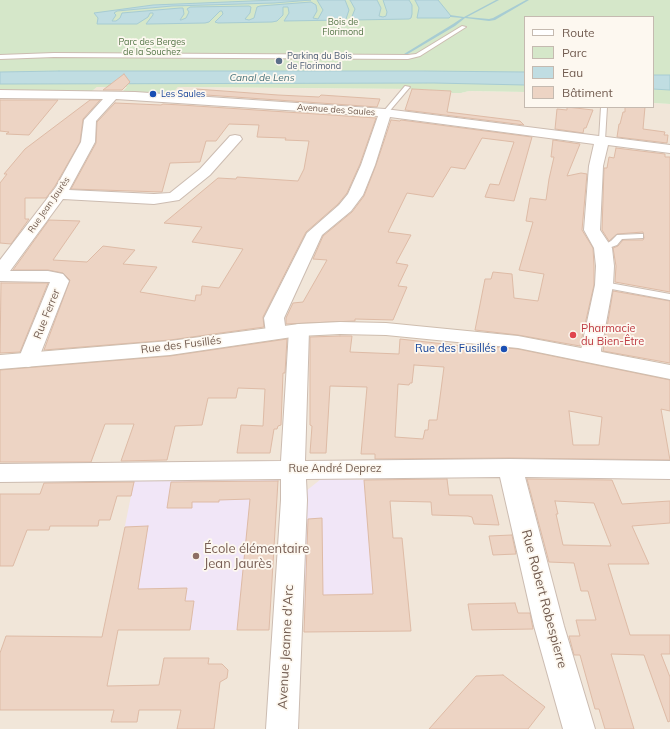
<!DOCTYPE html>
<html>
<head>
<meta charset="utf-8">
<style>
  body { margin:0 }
  #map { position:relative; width:670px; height:729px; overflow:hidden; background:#faf4ea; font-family:Mulish,sans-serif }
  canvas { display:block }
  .legend { position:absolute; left:524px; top:16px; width:130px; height:92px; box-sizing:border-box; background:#fdf8f0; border:1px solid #c5bab0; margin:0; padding:5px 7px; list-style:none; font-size:12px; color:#725c50 }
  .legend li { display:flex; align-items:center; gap:8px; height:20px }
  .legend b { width:20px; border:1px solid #c5bab0 }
</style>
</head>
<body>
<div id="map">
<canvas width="670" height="729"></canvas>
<ul class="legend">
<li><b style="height:5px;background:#fff"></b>Route</li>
<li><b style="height:11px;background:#d5e7c9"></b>Parc</li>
<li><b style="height:11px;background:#c0dde2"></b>Eau</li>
<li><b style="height:11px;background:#edd4c4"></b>Bâtiment</li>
</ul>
</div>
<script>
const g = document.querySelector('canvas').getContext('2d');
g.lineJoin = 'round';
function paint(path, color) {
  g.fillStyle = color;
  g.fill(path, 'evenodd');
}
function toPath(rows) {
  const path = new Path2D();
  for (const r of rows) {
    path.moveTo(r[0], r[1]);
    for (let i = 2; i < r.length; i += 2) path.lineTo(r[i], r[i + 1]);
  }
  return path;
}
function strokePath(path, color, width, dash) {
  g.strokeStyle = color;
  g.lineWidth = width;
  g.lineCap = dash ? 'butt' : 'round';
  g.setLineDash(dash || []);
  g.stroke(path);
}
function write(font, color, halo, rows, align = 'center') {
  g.font = font + ' Mulish,sans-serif';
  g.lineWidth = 3.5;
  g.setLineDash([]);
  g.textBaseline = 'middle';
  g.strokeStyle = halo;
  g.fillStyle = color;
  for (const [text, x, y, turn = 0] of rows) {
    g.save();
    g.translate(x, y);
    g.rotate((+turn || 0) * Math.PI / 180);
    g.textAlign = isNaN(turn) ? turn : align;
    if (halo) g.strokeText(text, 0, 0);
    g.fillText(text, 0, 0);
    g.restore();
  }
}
paint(toPath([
  [97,87,128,87,122,92,171,95,178,87,413,89,449,91,452,93,461,93,469,91,525,92,525,107,653,107,653,103,670,104,670,729,0,729,0,91,92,91]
]), '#f1e6d9');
paint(toPath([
  [321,479,371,480,383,631,304,632,306,491],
  [278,480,269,630,104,630,134,481]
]), '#f1e6f7');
paint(toPath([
  [0,0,670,0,670,104,653,103,653,17,525,17,525,92,469,91,461,93,452,93,449,91,413,89,178,87,171,95,122,92,127,87,97,87,92,91,0,91]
]), '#d5e7c9');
const water = toPath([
  [275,0,311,0,274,3,172,6,117,11,114,13,116,15,112,21,116,21,120,18,122,13,180,8,183,8,184,14,180,20,181,20,186,18,189,12,187,9,190,7,249,6,251,7,250,13,245,19,249,20,254,18,257,7,260,6,311,2,316,5,317,11,313,18,318,19,323,10,317,0,345,0,349,10,346,19,343,20,284,21,289,13,288,7,283,7,283,15,277,21,272,22,218,23,215,22,223,14,222,11,220,11,209,22,205,23,149,24,146,24,153,15,153,13,150,13,148,17,137,24,97,24,98,18,94,13,153,5,275,0],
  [350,0,377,0,381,8,379,16,383,17,386,16,387,12,383,0,409,0,412,5,412,14,411,18,409,19,353,20,351,19,355,9,350,0],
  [415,0,438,0,451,16,449,18,417,18,419,8,415,0],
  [59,71,424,71,525,72,525,85,434,83,0,84,0,72,59,71],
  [653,75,670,75,670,90,653,89,653,75]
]);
paint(water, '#c0dde2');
strokePath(water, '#a7ccd3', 1);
paint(toPath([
  [496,0,499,0,467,17,489,19,493,18,526,0,529,0,495,20,489,21,465,18,455,26,406,55,404,54,453,24,462,18,451,17,450,15,464,17,496,0]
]), '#a7ccd3');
const building = toPath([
  [124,74,130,82,122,90,103,90,124,74],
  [196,89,278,95,319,97,321,95,380,99,377,107,192,94,196,89],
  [412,89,451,91,447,112,520,121,524,125,405,110,412,89],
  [0,100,58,100,29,135,6,134,9,132,0,131,0,100],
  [90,100,100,100,83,119,80,142,55,186,46,198,25,198,25,219,29,219,11,244,0,243,0,183,7,174,4,174,25,149,90,100],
  [115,103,161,105,163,104,181,105,376,118,360,164,347,193,338,204,306,232,263,317,264,327,170,340,44,350,70,280,63,273,48,270,13,270,49,220,80,221,53,260,87,262,103,246,135,250,123,264,157,267,140,292,195,301,196,295,201,295,202,286,219,288,243,249,192,242,202,227,164,223,218,178,236,179,237,177,298,181,304,169,309,141,285,140,286,138,257,137,259,125,229,124,216,141,206,141,200,162,170,163,162,192,71,189,96,143,97,122,115,103],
  [567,107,593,110,586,128,584,128,583,133,555,129,557,109,567,110,567,107],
  [625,107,645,107,643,129,665,132,664,135,668,135,667,143,617,137,619,124,620,124,623,112,625,112,625,107],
  [391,120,400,121,401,120,532,137,514,201,485,197,490,184,499,185,514,142,482,138,465,169,451,167,433,197,407,193,388,232,411,235,396,263,408,265,398,286,407,287,393,320,355,319,355,321,286,324,286,318,293,303,303,302,327,260,313,259,323,236,352,212,364,196,376,165,391,120],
  [553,140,580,144,567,176,581,173,587,174,582,230,593,248,594,266,594,285,580,346,518,335,475,330,485,279,491,279,493,272,512,274,514,298,538,301,544,274,519,270,533,222,526,221,530,198,546,200,549,179,554,157,551,157,553,140],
  [616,148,665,154,665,157,670,157,670,292,615,282,616,266,613,248,618,246,623,240,643,240,644,238,643,232,617,234,609,241,602,230,604,168,607,168,609,157,614,158,616,148],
  [1,283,48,283,20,352,0,353,1,283],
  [613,291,670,301,670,363,603,351,613,291],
  [340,336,352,336,350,352,399,354,400,339,471,347,472,345,518,349,670,380,670,411,661,409,670,460,510,458,375,459,375,454,361,454,367,387,330,386,326,453,310,453,312,426,310,425,310,337,340,336],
  [414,365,444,367,437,420,429,420,428,430,425,430,423,439,395,437,398,384,409,385,410,383,412,383,414,365],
  [569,411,602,417,599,445,573,445,569,411],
  [287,339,285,373,283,373,281,425,278,426,277,429,274,429,270,453,237,453,241,425,263,426,265,389,238,388,236,398,208,398,202,425,175,426,167,460,121,461,134,424,105,424,91,462,0,462,0,370,170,356,287,339],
  [447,479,449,495,492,495,499,525,474,524,472,517,468,516,432,515,431,502,390,501,393,538,402,538,411,631,304,632,308,519,322,518,323,595,373,594,364,480,447,479],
  [527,479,612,480,622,504,670,501,670,523,632,526,649,564,608,564,630,635,670,635,670,654,661,654,670,677,670,721,668,722,644,655,611,654,634,729,605,729,599,709,595,709,580,655,574,655,569,636,580,636,576,620,596,620,588,591,581,591,574,563,549,562,527,479],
  [555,501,594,503,611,546,563,545,556,514,558,514,555,501],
  [278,481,269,630,237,630,250,499,219,500,219,502,192,502,192,508,167,508,171,482,278,481],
  [134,482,131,496,117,496,110,520,99,520,98,526,50,526,49,530,27,530,13,566,0,566,0,494,40,494,44,483,134,482],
  [148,526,138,589,187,588,185,601,194,601,190,630,118,630,107,686,159,685,164,658,209,658,208,664,222,664,228,670,227,678,220,682,214,729,177,729,181,710,139,710,137,722,111,722,114,710,0,710,0,653,6,636,102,637,125,527,148,526],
  [512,535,516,554,493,555,489,536,512,535],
  [515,603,518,613,530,613,533,629,472,630,468,604,515,603],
  [503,675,545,707,528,729,429,729,476,676,503,675]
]);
paint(building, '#edd4c4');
strokePath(building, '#debba6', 1);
const lane = toPath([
  [462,26,466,27,420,56,408,59,54,57,0,59,0,55,54,53,408,55,416,54,462,26],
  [405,86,410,87,387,114,383,114,383,112,405,86],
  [601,107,607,107,605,140,602,142,599,140,601,107],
  [640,234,643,234,643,238,622,239,617,245,603,250,599,248,611,241,617,235,640,234],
  [604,282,670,294,670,300,601,287,600,285,601,283,604,282]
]);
const street = toPath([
  [0,90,135,92,385,109,670,145,670,153,608,145,603,166,600,230,612,248,614,266,613,285,601,350,602,356,599,361,592,362,585,361,582,356,581,350,595,285,596,266,594,248,584,230,589,166,594,144,390,117,375,165,363,195,351,211,322,235,284,318,286,333,283,337,276,339,269,337,266,333,264,318,307,233,339,205,348,194,361,165,378,116,116,99,96,121,95,142,69,190,154,194,170,193,200,169,230,136,235,135,240,136,242,139,210,175,179,200,154,204,63,199,10,271,48,271,63,274,69,281,38,360,35,365,28,367,21,365,18,360,50,282,0,281,0,260,56,187,81,142,84,120,103,99,0,98,0,90],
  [299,324,306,326,309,330,305,461,510,459,670,461,670,479,525,477,564,626,595,729,563,729,534,626,500,477,306,479,307,500,298,729,266,729,281,500,281,479,0,482,0,464,281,461,289,330,292,326,299,324]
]);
const secondary = toPath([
  [340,322,386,323,518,336,670,365,670,379,518,348,386,335,340,334,299,336,170,355,0,369,0,355,170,341,299,324,340,322]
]);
strokePath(lane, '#ccbcb1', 2);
strokePath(street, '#ccbcb1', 2);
strokePath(secondary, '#cebdae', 2);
paint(lane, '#fff');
paint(street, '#fff');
paint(secondary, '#fff');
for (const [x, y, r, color] of [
  [279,61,4,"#5c6f8a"],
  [153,94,4,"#1a4fb4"],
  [573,335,4,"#e0444e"],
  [504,349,4,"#1a4fb4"],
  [196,556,4,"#8d6e63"]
]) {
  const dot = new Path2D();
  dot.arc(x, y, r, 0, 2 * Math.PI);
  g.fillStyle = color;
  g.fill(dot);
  strokePath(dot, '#fdf8f0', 1.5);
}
write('9px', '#567749', '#fdf8f0', [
  ["Bois de",343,22],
  ["Florimond",343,32],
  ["Parc des Berges",152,42],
  ["de la Souchez",152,52]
]);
write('9px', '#4e5e75', '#fdf8f0', [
  ["Parking du Bois",287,56],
  ["de Florimond",287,66]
], 'left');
write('9px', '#164399', '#fdf8f0', [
  ["Les Saules",161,94]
], 'left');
write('9px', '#725c50', '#fdf8f0', [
  ["Avenue des Saules",336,110,4],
  ["Rue Jean Jaurès",49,205,-55]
]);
write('italic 10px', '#48737c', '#fdf8f0', [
  ["Canal de Lens",262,78]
]);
write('11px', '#725c50', '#fdf8f0', [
  ["Rue Ferrer",47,314,-68],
  ["Rue des Fusillés",181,345,-7],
  ["Rue André Deprez",335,469]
]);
write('11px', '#be3a42', '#fdf8f0', [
  ["Pharmacie",581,329],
  ["du Bien-Être",581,342]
], 'left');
write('11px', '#164399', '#fdf8f0', [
  ["Rue des Fusillés",496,349]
], 'right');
write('13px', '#785e54', '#fdf8f0', [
  ["École élémentaire",204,549],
  ["Jean Jaurès",204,564]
], 'left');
write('13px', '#725c50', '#fdf8f0', [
  ["Rue Robert Robespierre",544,599,75],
  ["Avenue Jeanne d'Arc",286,647,-87]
]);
</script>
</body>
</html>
